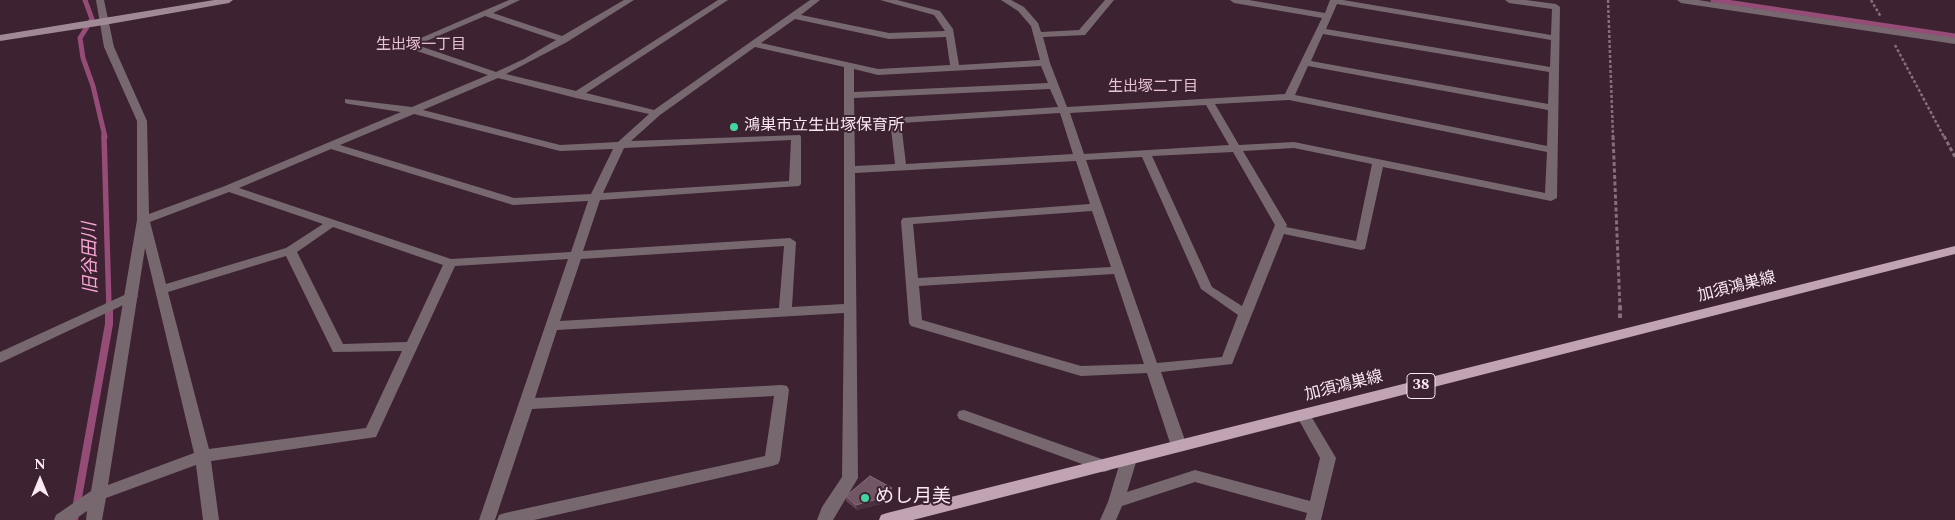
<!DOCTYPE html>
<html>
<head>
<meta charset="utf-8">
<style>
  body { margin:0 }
  #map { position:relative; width:1955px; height:520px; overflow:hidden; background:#3d2231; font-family:Spectral,serif }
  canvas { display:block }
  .north { position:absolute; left:15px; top:455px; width:50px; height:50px; -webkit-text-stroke:4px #3d2231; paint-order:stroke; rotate:0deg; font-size:14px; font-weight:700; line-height:20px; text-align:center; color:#fbe9f3 }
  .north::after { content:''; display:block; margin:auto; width:18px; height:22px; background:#fbe9f3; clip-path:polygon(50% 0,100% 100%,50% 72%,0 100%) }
</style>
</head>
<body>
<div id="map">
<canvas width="1955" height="520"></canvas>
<div class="north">N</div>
</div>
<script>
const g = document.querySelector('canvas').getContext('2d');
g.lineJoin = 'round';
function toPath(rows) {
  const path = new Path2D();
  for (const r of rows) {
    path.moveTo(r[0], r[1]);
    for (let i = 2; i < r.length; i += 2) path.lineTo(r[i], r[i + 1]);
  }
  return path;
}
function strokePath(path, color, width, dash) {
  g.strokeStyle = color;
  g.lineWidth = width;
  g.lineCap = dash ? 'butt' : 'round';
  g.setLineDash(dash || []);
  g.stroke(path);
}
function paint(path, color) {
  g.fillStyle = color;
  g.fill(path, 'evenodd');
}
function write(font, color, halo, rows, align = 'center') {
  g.font = font + ' Spectral,"Noto Sans JP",serif';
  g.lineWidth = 4;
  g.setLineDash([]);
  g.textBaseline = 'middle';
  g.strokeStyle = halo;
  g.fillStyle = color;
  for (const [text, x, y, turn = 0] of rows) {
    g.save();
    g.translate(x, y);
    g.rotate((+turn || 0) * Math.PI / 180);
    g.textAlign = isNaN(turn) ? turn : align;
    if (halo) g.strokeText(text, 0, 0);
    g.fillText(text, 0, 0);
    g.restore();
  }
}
strokePath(toPath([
  [85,0,92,19,80,38,83,58,93,86,105,137],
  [1713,0,1955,36]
]), '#954d78', 5);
strokePath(toPath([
  [104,136,109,308]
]), '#954d78', 5.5);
strokePath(toPath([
  [74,520,109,324,109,306]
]), '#954d78', 8);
strokePath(toPath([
  [1608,0,1613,137],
  [1871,0,1881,17],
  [1895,45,1944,137]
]), '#866e7b', 2.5, [3, 2]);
strokePath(toPath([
  [1613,136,1620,308],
  [1944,136,1955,157]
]), '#866e7b', 3, [4, 2.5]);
strokePath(toPath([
  [1620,306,1620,319]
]), '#866e7b', 4, [4.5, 3]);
paint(toPath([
  [131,292,138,296,136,299,0,363,0,352,131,292]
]), '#776870');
paint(toPath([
  [96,0,104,0,114,47,147,121,149,214,225,186,401,112,349,104,345,103,345,99,412,107,488,75,411,49,407,44,509,0,520,0,493,13,562,36,624,0,634,0,567,42,506,74,576,91,718,0,728,0,586,93,654,110,810,0,820,0,801,15,889,33,945,31,934,15,880,0,897,0,940,11,953,29,959,65,1040,60,1031,26,1018,11,1001,0,1011,0,1024,7,1038,23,1041,32,1079,30,1105,0,1114,0,1085,35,1043,37,1050,63,1067,107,1285,94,1322,18,1234,3,1230,0,1249,0,1325,13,1330,0,1343,0,1551,35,1552,9,1509,3,1505,0,1526,0,1556,4,1560,7,1557,198,1551,201,1383,167,1365,249,1361,250,1284,234,1232,364,1161,372,1187,446,1184,450,1179,452,1174,450,1171,446,1147,373,1081,376,911,326,909,323,901,221,903,218,1090,204,1076,161,855,173,858,478,833,520,817,520,822,507,842,477,844,313,557,330,535,398,782,385,787,386,789,390,780,460,778,464,772,466,534,520,497,520,499,515,505,513,765,456,774,396,532,409,495,520,479,520,568,259,455,266,376,437,211,461,219,520,203,520,196,465,106,498,102,520,86,520,87,511,74,520,54,520,56,515,91,491,137,220,137,121,104,47,96,0],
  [1337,4,1551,40,1550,67,1326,29,1337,4],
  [485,16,556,40,524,59,496,72,417,45,485,16],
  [795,19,889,39,946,37,950,65,878,69,761,43,795,19],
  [1323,34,1549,72,1548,104,1311,61,1323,34],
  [755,47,844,67,844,304,792,307,796,242,790,238,583,251,600,200,799,186,801,184,801,137,800,135,631,141,660,115,755,47],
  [1041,66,1048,83,854,92,854,69,878,75,1041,66],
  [1308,66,1548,110,1547,146,1295,95,1308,66],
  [498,78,576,98,649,114,618,142,560,145,423,110,498,78],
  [1050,89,1058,107,891,118,890,120,895,164,855,166,854,98,1050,89],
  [1289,100,1547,152,1545,193,1294,142,1239,145,1215,104,1289,100],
  [1206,105,1229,145,1084,154,1070,113,1206,105],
  [1060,113,1073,154,906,164,901,123,1060,113],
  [414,114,560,151,613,149,591,194,514,198,340,145,414,114],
  [791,140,789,181,603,193,624,148,791,140],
  [1294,148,1372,164,1356,241,1286,227,1287,225,1243,151,1294,148],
  [331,149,513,205,588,201,571,252,451,259,239,188,331,149],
  [1233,152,1275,225,1242,306,1212,287,1152,156,1233,152],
  [1142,157,1201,289,1238,315,1222,357,1157,363,1086,160,1142,157],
  [229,192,323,224,286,248,166,284,150,222,229,192],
  [1092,211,1111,267,918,278,913,224,1092,211],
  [333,227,443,265,407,342,343,344,297,252,333,227],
  [784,246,779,308,560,321,581,259,784,246],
  [145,248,194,453,108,485,145,248],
  [286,256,333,352,402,351,366,428,209,449,168,292,286,256],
  [1114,274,1144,364,1081,366,922,320,919,286,1114,274],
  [1677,0,1698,0,1955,38,1955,44,1681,3,1677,0],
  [964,410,1110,462,1112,466,1110,470,1104,472,959,419,957,415,959,411,964,410],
  [1303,410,1308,411,1336,458,1321,520,1305,520,1307,513,1195,482,1122,506,1116,520,1100,520,1108,502,1121,459,1123,455,1129,453,1135,455,1137,459,1127,492,1195,470,1310,501,1320,458,1296,415,1298,411,1303,410]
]), '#776870');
paint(toPath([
  [214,0,233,0,229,3,104,25,0,41,0,35,214,0]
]), '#a18a96');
paint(toPath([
  [1955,246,1955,254,913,520,879,520,881,515,887,513,1955,246]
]), '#c1a4b4');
paint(toPath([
  [892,488,892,493,881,504,857,510,846,501,846,496]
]), '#614454');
paint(toPath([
  [892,488,892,493,881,504,857,510,856,505]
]), '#4b2f3f');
const building = toPath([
  [870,476,892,488,881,498,856,505,846,496,870,476]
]);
paint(building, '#715665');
strokePath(building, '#876d7b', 1);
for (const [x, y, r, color] of [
  [734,127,5,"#43d4a0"],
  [865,498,5,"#43d4a0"]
]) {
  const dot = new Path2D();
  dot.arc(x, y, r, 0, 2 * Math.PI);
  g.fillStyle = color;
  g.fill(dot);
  strokePath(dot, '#3d2231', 2);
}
write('15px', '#e7c3d6', '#3d2231', [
  ["生出塚一丁目",421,46],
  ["生出塚二丁目",1153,88]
]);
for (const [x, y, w] of [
  [1421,386,28]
]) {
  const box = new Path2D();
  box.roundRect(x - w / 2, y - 12.5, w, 25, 4);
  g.fillStyle = '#3d2231';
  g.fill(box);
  strokePath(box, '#fbe9f3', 1);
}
write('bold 15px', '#fbe9f3', null, [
  ["38",1421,386]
]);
write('16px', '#fbe9f3', '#3d2231', [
  ["鴻巣市立生出塚保育所",744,127]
], 'left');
write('16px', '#fbe9f3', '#3d2231', [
  ["加須鴻巣線",1737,288,-14],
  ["加須鴻巣線",1344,387,-14]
]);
write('italic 18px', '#f8a6d5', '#3d2231', [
  ["旧谷田川",92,258,-91]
]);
write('19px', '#fbe9f3', '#3d2231', [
  ["めし月美",875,498]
], 'left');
</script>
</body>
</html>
